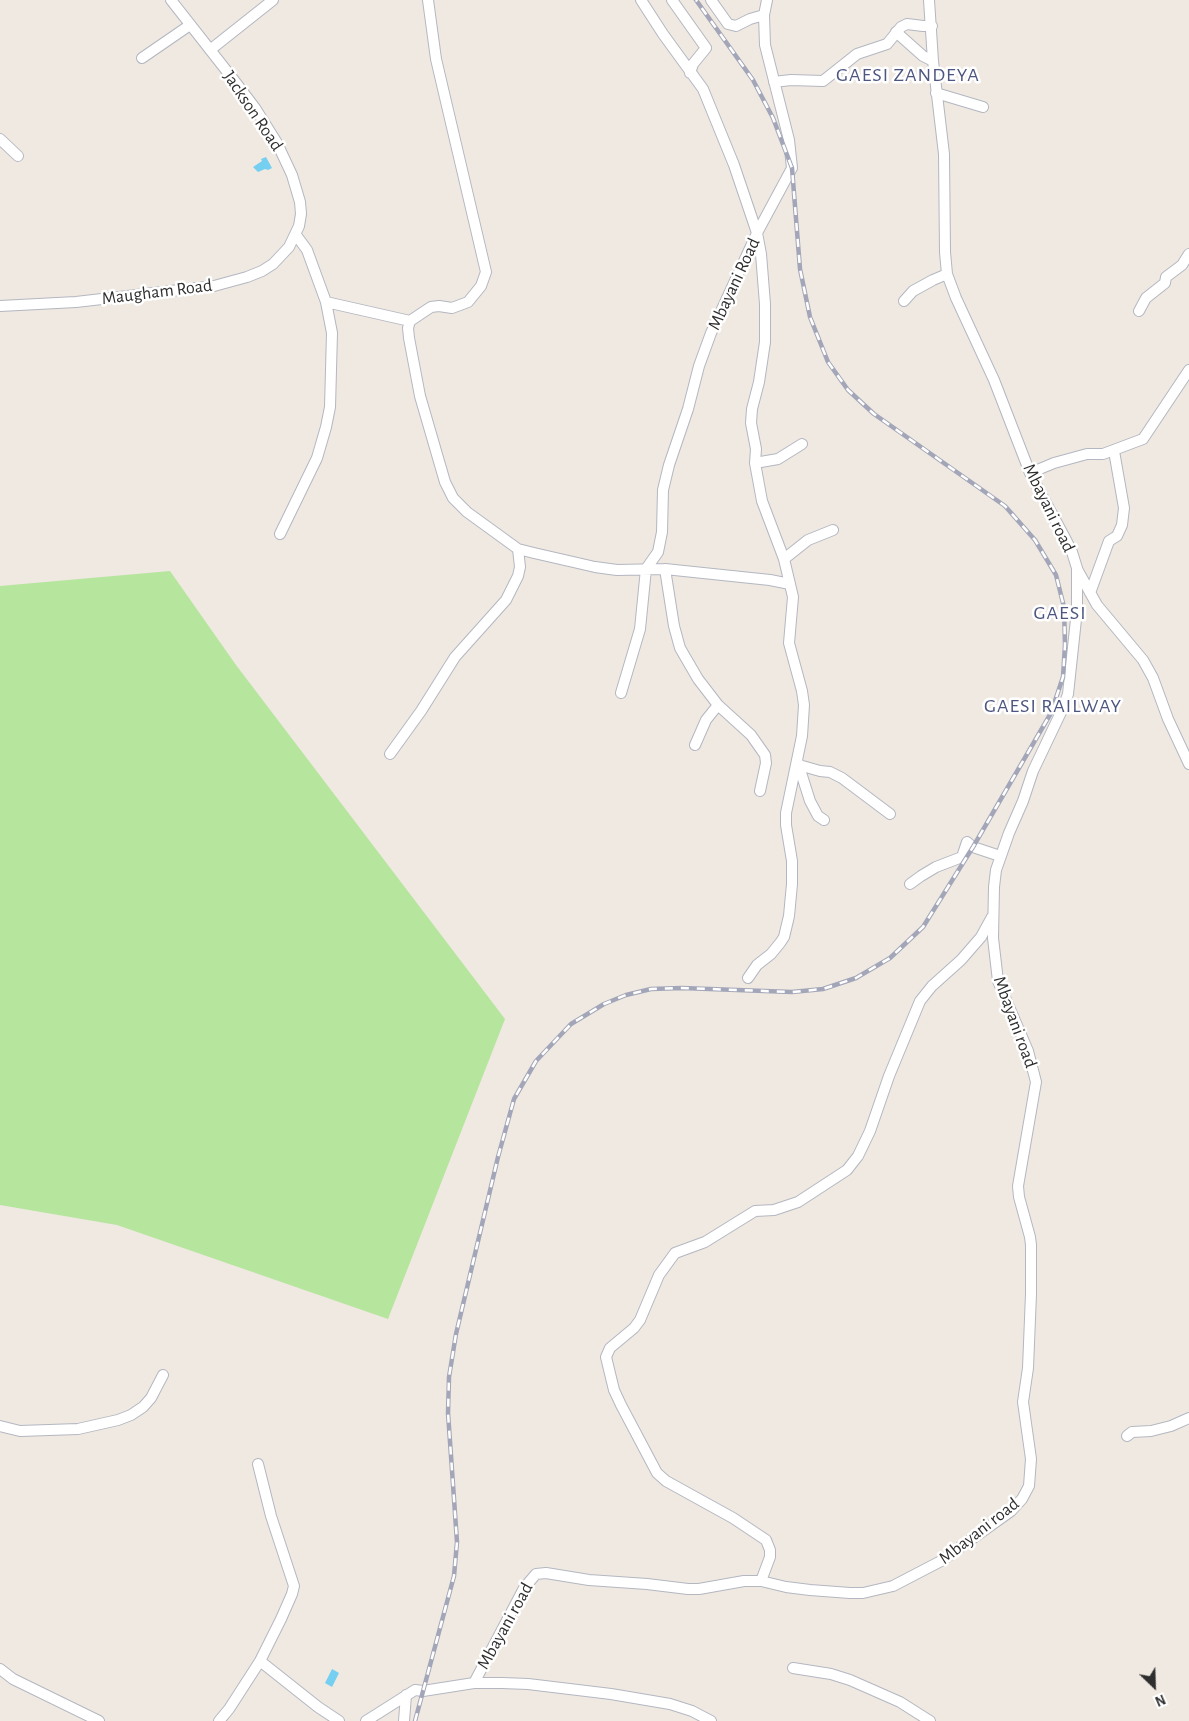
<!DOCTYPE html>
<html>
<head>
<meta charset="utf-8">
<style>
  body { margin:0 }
  #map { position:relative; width:1189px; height:1721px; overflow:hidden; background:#efe9e1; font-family:"Alegreya Sans",sans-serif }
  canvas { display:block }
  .north { position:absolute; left:1129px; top:1661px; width:50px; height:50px; -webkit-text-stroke:4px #fff; paint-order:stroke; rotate:156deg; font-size:14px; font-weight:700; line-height:20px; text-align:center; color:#2e2e2e }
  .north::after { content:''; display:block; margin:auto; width:18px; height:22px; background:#2e2e2e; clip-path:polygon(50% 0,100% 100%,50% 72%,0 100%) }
</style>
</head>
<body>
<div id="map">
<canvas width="1189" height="1721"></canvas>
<div class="north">N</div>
</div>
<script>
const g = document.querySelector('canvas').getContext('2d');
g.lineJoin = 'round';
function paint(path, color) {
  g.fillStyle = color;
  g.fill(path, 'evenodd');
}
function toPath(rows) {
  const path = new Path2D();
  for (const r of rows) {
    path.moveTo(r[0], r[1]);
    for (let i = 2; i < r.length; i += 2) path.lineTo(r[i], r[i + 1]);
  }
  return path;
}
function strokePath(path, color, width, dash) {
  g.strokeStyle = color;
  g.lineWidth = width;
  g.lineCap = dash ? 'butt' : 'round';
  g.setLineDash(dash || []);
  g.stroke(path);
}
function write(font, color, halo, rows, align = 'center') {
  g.font = font + ' "Alegreya Sans",sans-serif';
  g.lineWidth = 5;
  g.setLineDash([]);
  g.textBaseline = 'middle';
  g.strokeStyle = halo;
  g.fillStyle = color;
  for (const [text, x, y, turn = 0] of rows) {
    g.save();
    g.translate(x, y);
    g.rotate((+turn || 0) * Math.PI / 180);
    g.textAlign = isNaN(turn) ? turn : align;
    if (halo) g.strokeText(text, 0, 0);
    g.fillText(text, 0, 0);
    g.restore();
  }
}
paint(toPath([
  [170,571,236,665,505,1019,388,1319,117,1225,0,1205,0,586]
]), '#b6e59e');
paint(toPath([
  [266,157,272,168,268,170,265,169,258,172,253,167,262,161,261,159],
  [332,1669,339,1673,332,1687,325,1683]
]), '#75cff0');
const minor = toPath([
  [428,0,436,59,486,272,481,286,468,302,452,308,439,306,431,307,410,321,408,328,409,338,420,396,445,482,453,498,467,512,518,549,534,553,595,567,617,570,665,569,770,580,790,584],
  [641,0,663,34,703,89,734,165,757,233,761,254,765,304,765,342,759,382,752,409,751,423,756,449,755,463,762,501,784,559,793,597,789,643,802,691,804,705,802,736,786,813,786,825,792,861,792,884,789,916,784,937,780,943,771,954,757,965,748,978],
  [672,0,706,48,693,64,690,73],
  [711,0,728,24,736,26,750,19,764,15],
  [896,32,923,56,933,61],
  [210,50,273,0],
  [142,58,190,25],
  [774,82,791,80,823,81,857,54,887,44,901,27,907,24,923,26,932,26],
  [936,93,983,107],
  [0,139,18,156],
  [904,301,913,291,933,280,947,274],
  [326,302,410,321],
  [0,306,76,302,214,286,247,277,262,271,273,264,289,247,299,226,301,214,300,202,292,175,277,143,255,108,233,79,171,0],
  [1139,311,1146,298,1165,283,1166,277,1182,265,1189,254],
  [755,463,778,459,802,444],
  [1030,473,1054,463,1087,454,1103,454,1143,439,1189,370],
  [280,534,317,458,326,427,330,407,332,333,326,302,307,250,296,235],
  [784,559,808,540,833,530],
  [665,569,674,626,680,648,698,679,718,705,751,735,765,755,766,763,760,791],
  [1077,569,1097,605,1143,660,1153,678,1168,719,1189,764],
  [1090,593,1109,541,1117,536,1122,525,1124,508,1114,451],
  [621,693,640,629,646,569,658,552,662,532,663,490,669,465,688,409,699,366,711,333,757,233,792,168,789,140,765,45,764,15,767,0],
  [695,745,706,720,718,705],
  [390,754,421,711,455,657,506,600,518,576,520,567,518,549],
  [797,760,810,801,818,816,824,820],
  [799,765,820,771,830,772,842,778,890,814],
  [910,884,921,876,936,867,962,857,967,842,973,847,1000,856],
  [0,1426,20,1431,78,1429,118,1420,131,1415,143,1407,151,1398,163,1375],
  [1127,1436,1132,1432,1151,1431,1171,1426,1189,1418],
  [761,1581,770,1557,770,1550,766,1540,733,1518,666,1481,657,1473,621,1405,614,1390,606,1357,610,1348,634,1328,640,1320,659,1275,675,1253,705,1242,755,1211,774,1210,798,1202,847,1170,858,1156,870,1131,889,1076,920,1001,932,986,961,960,981,937,992,917],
  [260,1661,318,1707,339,1721],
  [793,1668,831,1674,850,1680,900,1702,930,1721],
  [0,1669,13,1679,99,1721],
  [474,1683,524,1588,536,1574,546,1573,589,1580,647,1584,688,1589,699,1589,744,1581,761,1581,786,1587,810,1590,850,1593,863,1593,893,1586,941,1561,1011,1511,1022,1499,1029,1486,1031,1459,1023,1402,1028,1368,1031,1294,1031,1245,1030,1237,1019,1197,1018,1186,1036,1082,1028,1051,998,981,993,938,994,887,996,870,1009,833,1023,801,1033,771,1063,708,1068,694,1077,610,1077,568,1072,552,1064,536,1030,473,994,380,956,298,947,274,945,252,944,154,933,61,929,0],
  [219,1721,229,1709,260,1661,281,1619,292,1594,294,1586,271,1516,258,1464],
  [366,1721,415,1690,423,1691,474,1683,502,1683,528,1684,611,1694,670,1704,692,1711,711,1721],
  [404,1721,406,1695]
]);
strokePath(minor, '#b4b7c1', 12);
strokePath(minor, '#fff', 10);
const rail = toPath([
  [415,1721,454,1576,457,1542,448,1413,449,1377,456,1334,498,1157,514,1099,536,1061,571,1024,604,1004,626,995,651,989,682,988,792,992,823,989,856,978,890,958,923,927,973,847,1051,713,1063,677,1065,645,1064,607,1056,575,1035,540,1005,506,874,414,848,390,828,362,810,317,800,269,792,168,773,118,753,80,696,0]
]);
strokePath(rail, '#a3a6b8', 4.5);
strokePath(rail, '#fff', 2.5, [8]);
write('18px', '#2e2e2e', '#fff', [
  ["Jackson Road",253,111,56],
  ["Mbayani Road",734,284,-65],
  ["Maugham Road",157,292,-7],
  ["Mbayani road",1049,508,64],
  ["Mbayani road",1015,1022,70],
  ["Mbayani road",979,1531,-38],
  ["Mbayani road",505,1626,-61]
]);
g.letterSpacing = '1px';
write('20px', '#4d5680', '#fff', [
  ["GAESI ZANDEYA",908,75],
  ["GAESI",1060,613],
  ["GAESI RAILWAY",1053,706]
]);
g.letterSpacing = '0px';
</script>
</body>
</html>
